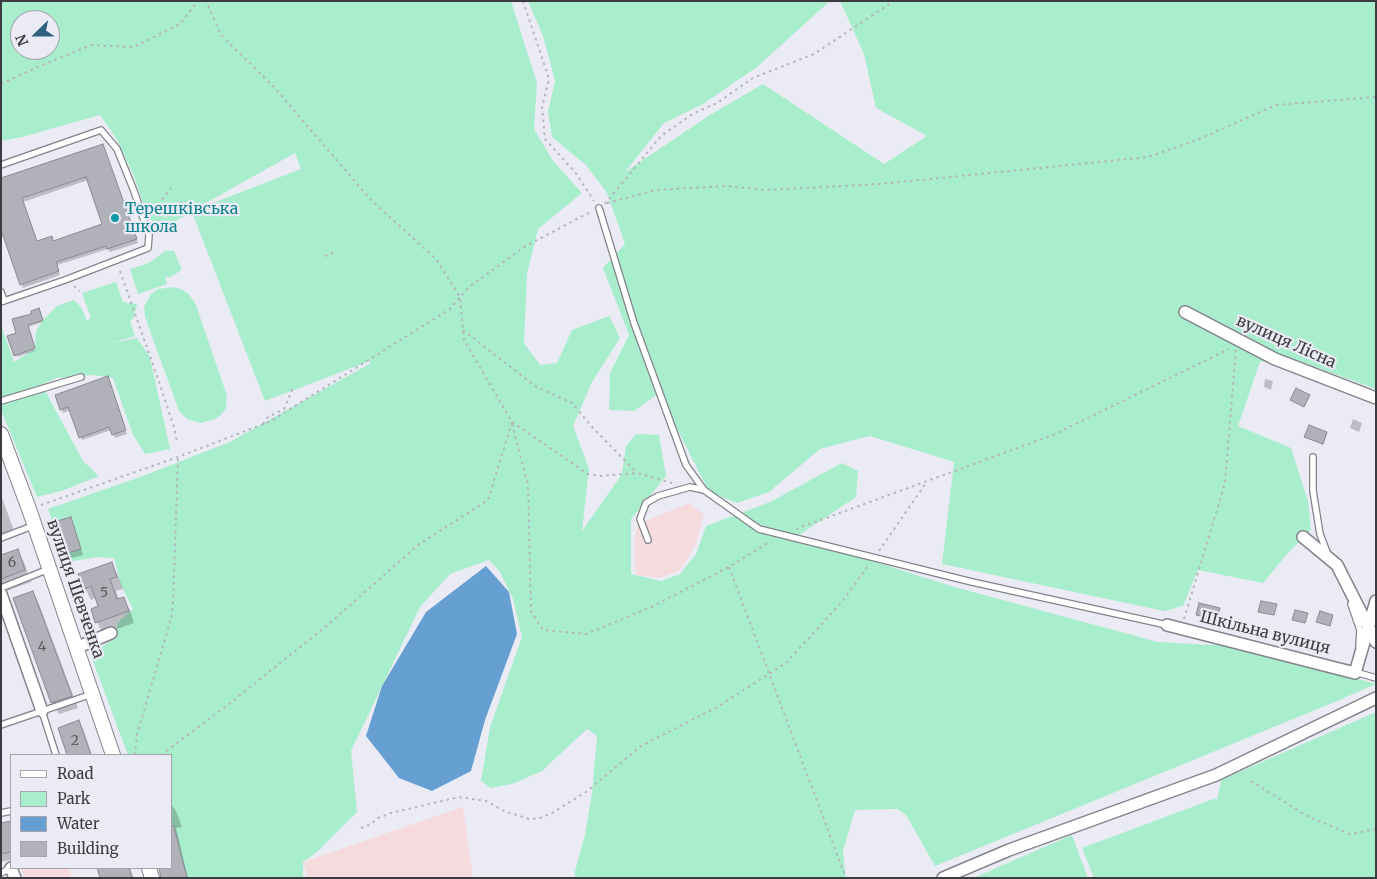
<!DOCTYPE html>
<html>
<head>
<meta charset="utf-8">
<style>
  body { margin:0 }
  #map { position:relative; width:1377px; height:879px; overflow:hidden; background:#ebebf5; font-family:Merriweather,serif }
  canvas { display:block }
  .frame { position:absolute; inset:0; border:2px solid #3c3c40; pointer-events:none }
  .legend { position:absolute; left:10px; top:754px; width:162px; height:115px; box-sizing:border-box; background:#ebebf5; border:1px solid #a5a5ad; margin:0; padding:6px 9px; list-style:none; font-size:15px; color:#3c3c40 }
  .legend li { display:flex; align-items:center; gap:10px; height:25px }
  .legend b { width:25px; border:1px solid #a5a5ad }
  .north { position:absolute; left:10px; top:10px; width:50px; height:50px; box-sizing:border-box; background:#ebebf5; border:1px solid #a5a5ad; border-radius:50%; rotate:248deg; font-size:14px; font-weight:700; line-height:20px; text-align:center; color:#3c3c40 }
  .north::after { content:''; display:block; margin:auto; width:18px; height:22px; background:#2f627f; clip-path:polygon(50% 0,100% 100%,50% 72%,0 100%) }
</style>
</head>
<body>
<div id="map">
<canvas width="1377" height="879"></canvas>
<div class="frame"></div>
<ul class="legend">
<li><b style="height:6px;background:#fff"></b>Road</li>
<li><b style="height:14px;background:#a8eecc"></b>Park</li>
<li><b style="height:14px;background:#669fd2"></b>Water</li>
<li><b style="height:14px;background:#b1b1ba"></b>Building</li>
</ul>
<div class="north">N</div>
</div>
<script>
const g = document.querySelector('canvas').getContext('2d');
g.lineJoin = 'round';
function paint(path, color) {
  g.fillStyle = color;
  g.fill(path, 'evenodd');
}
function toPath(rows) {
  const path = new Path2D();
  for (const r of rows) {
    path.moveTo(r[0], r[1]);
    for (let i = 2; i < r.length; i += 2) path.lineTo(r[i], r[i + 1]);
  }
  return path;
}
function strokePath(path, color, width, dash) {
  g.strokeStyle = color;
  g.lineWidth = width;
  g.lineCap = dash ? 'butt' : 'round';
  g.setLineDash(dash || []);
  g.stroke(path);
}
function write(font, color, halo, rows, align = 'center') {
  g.font = font + ' Merriweather,serif';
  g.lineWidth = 4.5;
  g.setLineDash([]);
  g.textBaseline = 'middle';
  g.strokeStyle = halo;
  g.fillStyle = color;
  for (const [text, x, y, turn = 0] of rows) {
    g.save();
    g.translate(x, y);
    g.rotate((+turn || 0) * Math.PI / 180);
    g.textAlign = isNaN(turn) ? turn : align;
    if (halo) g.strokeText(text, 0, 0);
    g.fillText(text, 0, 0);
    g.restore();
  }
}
paint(toPath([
  [689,503,704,515,695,546,679,571,659,578,636,575,634,539,638,524],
  [463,807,473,878,308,878,303,862],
  [21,868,69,868,72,878,24,878]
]), '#f6dbde');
paint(toPath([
  [1,1,511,1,537,83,534,129,553,161,582,193,538,229,527,274,524,343,540,365,557,363,572,330,609,316,620,338,592,382,573,426,589,469,582,531,622,474,626,446,636,434,659,435,666,476,631,519,631,574,661,581,680,574,696,554,706,526,770,502,842,463,858,471,856,497,796,537,951,586,1158,642,1247,647,1376,684,1337,701,935,866,906,815,897,809,855,810,843,851,846,878,575,878,575,871,585,835,592,792,597,736,587,729,542,771,512,784,491,788,481,781,490,727,522,637,513,599,500,572,489,560,450,574,420,607,351,751,357,812,317,852,303,862,303,878,178,878,171,851,171,755,128,755,91,656,112,639,120,620,133,609,121,585,114,558,98,557,67,562,48,509,143,476,230,442,371,363,370,361,265,401,192,212,163,228,148,218,134,176,116,138,100,115,22,137,1,141],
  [20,20,50,20,50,50,20,50],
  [295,153,301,169,197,209,197,208],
  [528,1,830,1,757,67,703,104,664,123,625,172,710,115,763,84,884,164,927,136,876,108,864,54,840,1,1376,1,1376,389,1288,357,1260,362,1238,426,1291,448,1308,501,1311,530,1287,554,1263,583,1198,570,1183,606,1164,611,942,564,954,462,870,436,820,449,769,492,737,503,709,492,659,393,634,411,609,410,610,373,629,335,603,268,625,244,607,193,586,165,552,137,548,112,555,81,543,36],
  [165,251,174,251,182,270,170,277,165,277,167,284,138,294,130,269,149,263],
  [116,282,123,302,137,304,134,317,130,322,135,336,112,343,137,338,150,357,170,449,145,454,133,435,113,378,94,375,56,378,42,385,83,461,99,476,64,490,37,497,1,410,1,325,14,362,35,349,36,331,43,320,57,306,74,300,81,307,87,321,91,318,82,293],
  [174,287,181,289,189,294,196,305,227,396,226,408,221,415,215,419,201,423,187,419,179,411,145,317,144,307,151,294,158,289],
  [1376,712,1376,878,1094,878,1082,848,1216,798,1217,801,1221,780],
  [1072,835,1088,878,973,878]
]), '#a8eecc');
paint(toPath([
  [486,566,509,592,517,634,485,720,471,771,432,791,399,778,366,736,382,686,426,612]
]), '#669fd2');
paint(toPath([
  [104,149,138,243,110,252,108,249,57,265,60,275,23,288,1,226,1,179],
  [88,180,104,224,54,242,51,237,37,242,23,202],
  [40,312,43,322,28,327,35,351,17,357,18,334],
  [1265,379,1273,381,1271,390,1264,387],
  [109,381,127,434,115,438,111,430,82,440,71,410,63,413,61,409],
  [1353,419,1362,423,1359,432,1350,428],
  [1327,433,1323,445,1305,437],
  [1,495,16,536,1,541],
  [70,518,83,555,65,560,52,524],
  [17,551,24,562,31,582,1,593,1,556],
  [111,564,118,575,123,589,116,591,119,600,123,598,130,610,134,623,103,634,97,622,99,607,96,598,91,600,85,588],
  [33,592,39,604,78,708,59,714,52,702],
  [1219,609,1217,621,1198,615],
  [79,722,83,729,92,755,69,755,59,728],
  [171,804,176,811,182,827,176,828,188,878,162,878,160,868,171,868],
  [11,822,11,860,1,862,1,824],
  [98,868,130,868,134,878,102,878]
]), '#0003');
const building = toPath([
  [103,144,137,239,107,249,106,246,56,262,59,271,20,285,1,230,1,178,103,144],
  [86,177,102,224,53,241,52,236,37,241,22,198,86,177],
  [39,308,43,320,28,325,35,348,14,356,7,336,16,333,12,319,31,314,31,311,39,308],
  [108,376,126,430,112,435,109,427,79,438,68,407,60,410,55,395,108,376],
  [1296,388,1310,395,1304,407,1290,400,1296,388],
  [1309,425,1327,432,1323,444,1304,437,1309,425],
  [71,517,81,549,61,555,51,523,71,517],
  [18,549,25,570,1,579,1,555,18,549],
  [112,562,117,577,110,579,117,599,124,597,129,611,95,623,91,609,98,606,91,586,84,589,78,574,112,562],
  [33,591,72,696,51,703,13,598,33,591],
  [1261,601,1277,604,1274,615,1258,612,1261,601],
  [1199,603,1220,608,1217,620,1196,615,1199,603],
  [1295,610,1308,613,1305,623,1292,620,1295,610],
  [1320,611,1333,615,1330,626,1316,622,1320,611],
  [79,720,91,755,67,755,58,728,79,720],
  [11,821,11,852,1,854,1,823,11,821],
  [174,826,187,878,161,878,159,868,171,868,171,827,174,826],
  [97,868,129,868,132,878,100,878,97,868]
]);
paint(building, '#b1b1ba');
strokePath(building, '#898992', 1);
const service = toPath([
  [1,165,101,130,117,149,134,191,149,235,148,248,65,280,1,302],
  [599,208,634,323,686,465,704,490,690,487,658,496,646,503,640,519,648,540],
  [1,292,4,301],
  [1,401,81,377],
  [1313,457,1313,491,1320,534,1328,555],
  [704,490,759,529,972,582,1167,625],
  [1,538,35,525],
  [1,588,49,569],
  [1351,604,1360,630,1359,646],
  [1355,672,1376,678],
  [42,711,56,755],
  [1,725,92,694],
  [1,813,11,811],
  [1,873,11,868]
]);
const minor = toPath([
  [1185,312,1275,359,1376,398],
  [1303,537,1337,565,1376,642],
  [1,594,42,711],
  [1167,625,1355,673,1376,601],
  [76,648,111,633],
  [11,868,15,878],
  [943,878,1009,850,1216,775,1376,698]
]);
const tertiary = toPath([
  [1,434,29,509,113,755],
  [149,868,152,878]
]);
strokePath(service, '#83838c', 8);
strokePath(minor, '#83838c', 14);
strokePath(tertiary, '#83838c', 16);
strokePath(toPath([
  [523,1,549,79,542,107,545,139,575,172,594,201],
  [1,84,40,66,91,45,134,47,180,24,198,1],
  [607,203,656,190,725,186,766,190,880,184,1148,157,1197,140,1276,105,1376,97],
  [605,204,661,136,694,113,717,103,753,78,814,54,894,1],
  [150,215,171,188],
  [325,256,337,251],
  [120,271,157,376,174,427,177,442],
  [74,286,80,291],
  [463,330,535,386,572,403,592,427,637,473],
  [512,422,588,474,600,476,637,473,672,483],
  [263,424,268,417,284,409,293,388],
  [512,424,528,485,531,611,543,630,586,634,649,608,729,567,771,541],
  [41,505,178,457,271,421,450,309,469,287,524,247,592,211],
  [796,529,1053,435,1229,349],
  [879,551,926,483],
  [729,567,846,878],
  [1184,619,1225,483,1236,350],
  [135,755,137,734,171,619,173,603,178,458],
  [161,755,229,704,330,623,418,545,488,500,512,422,464,340,460,297,436,259,370,199,273,86,221,35,206,1],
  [1251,781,1307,816,1350,834,1376,829],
  [361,828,371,824,378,818,391,813,459,797,486,801,504,811,529,819,540,818,552,813,586,792,641,746,719,706,786,663,841,603,869,565]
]), '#b4b4bc', 2, [2.5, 4]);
strokePath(service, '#fff', 5.5);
strokePath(minor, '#fff', 11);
strokePath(tertiary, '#fff', 14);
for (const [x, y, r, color] of [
  [115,218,5,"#0f9aa8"]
]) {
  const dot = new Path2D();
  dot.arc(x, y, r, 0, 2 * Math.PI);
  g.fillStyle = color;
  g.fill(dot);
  strokePath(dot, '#ebebf5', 2);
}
write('14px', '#59595e', null, [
  ["6",12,563],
  ["5",104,593],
  ["4",42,647],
  ["2",75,741]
]);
write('16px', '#0d838f', '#ebebf5', [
  ["Терешківська",125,209],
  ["школа",125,227]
], 'left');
write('16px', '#3c3c40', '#ebebf5', [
  ["вулиця Лісна",1286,342,24],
  ["вулиця Шевченка",75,589,71],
  ["Шкільна вулиця",1265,633,14]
]);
</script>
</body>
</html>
